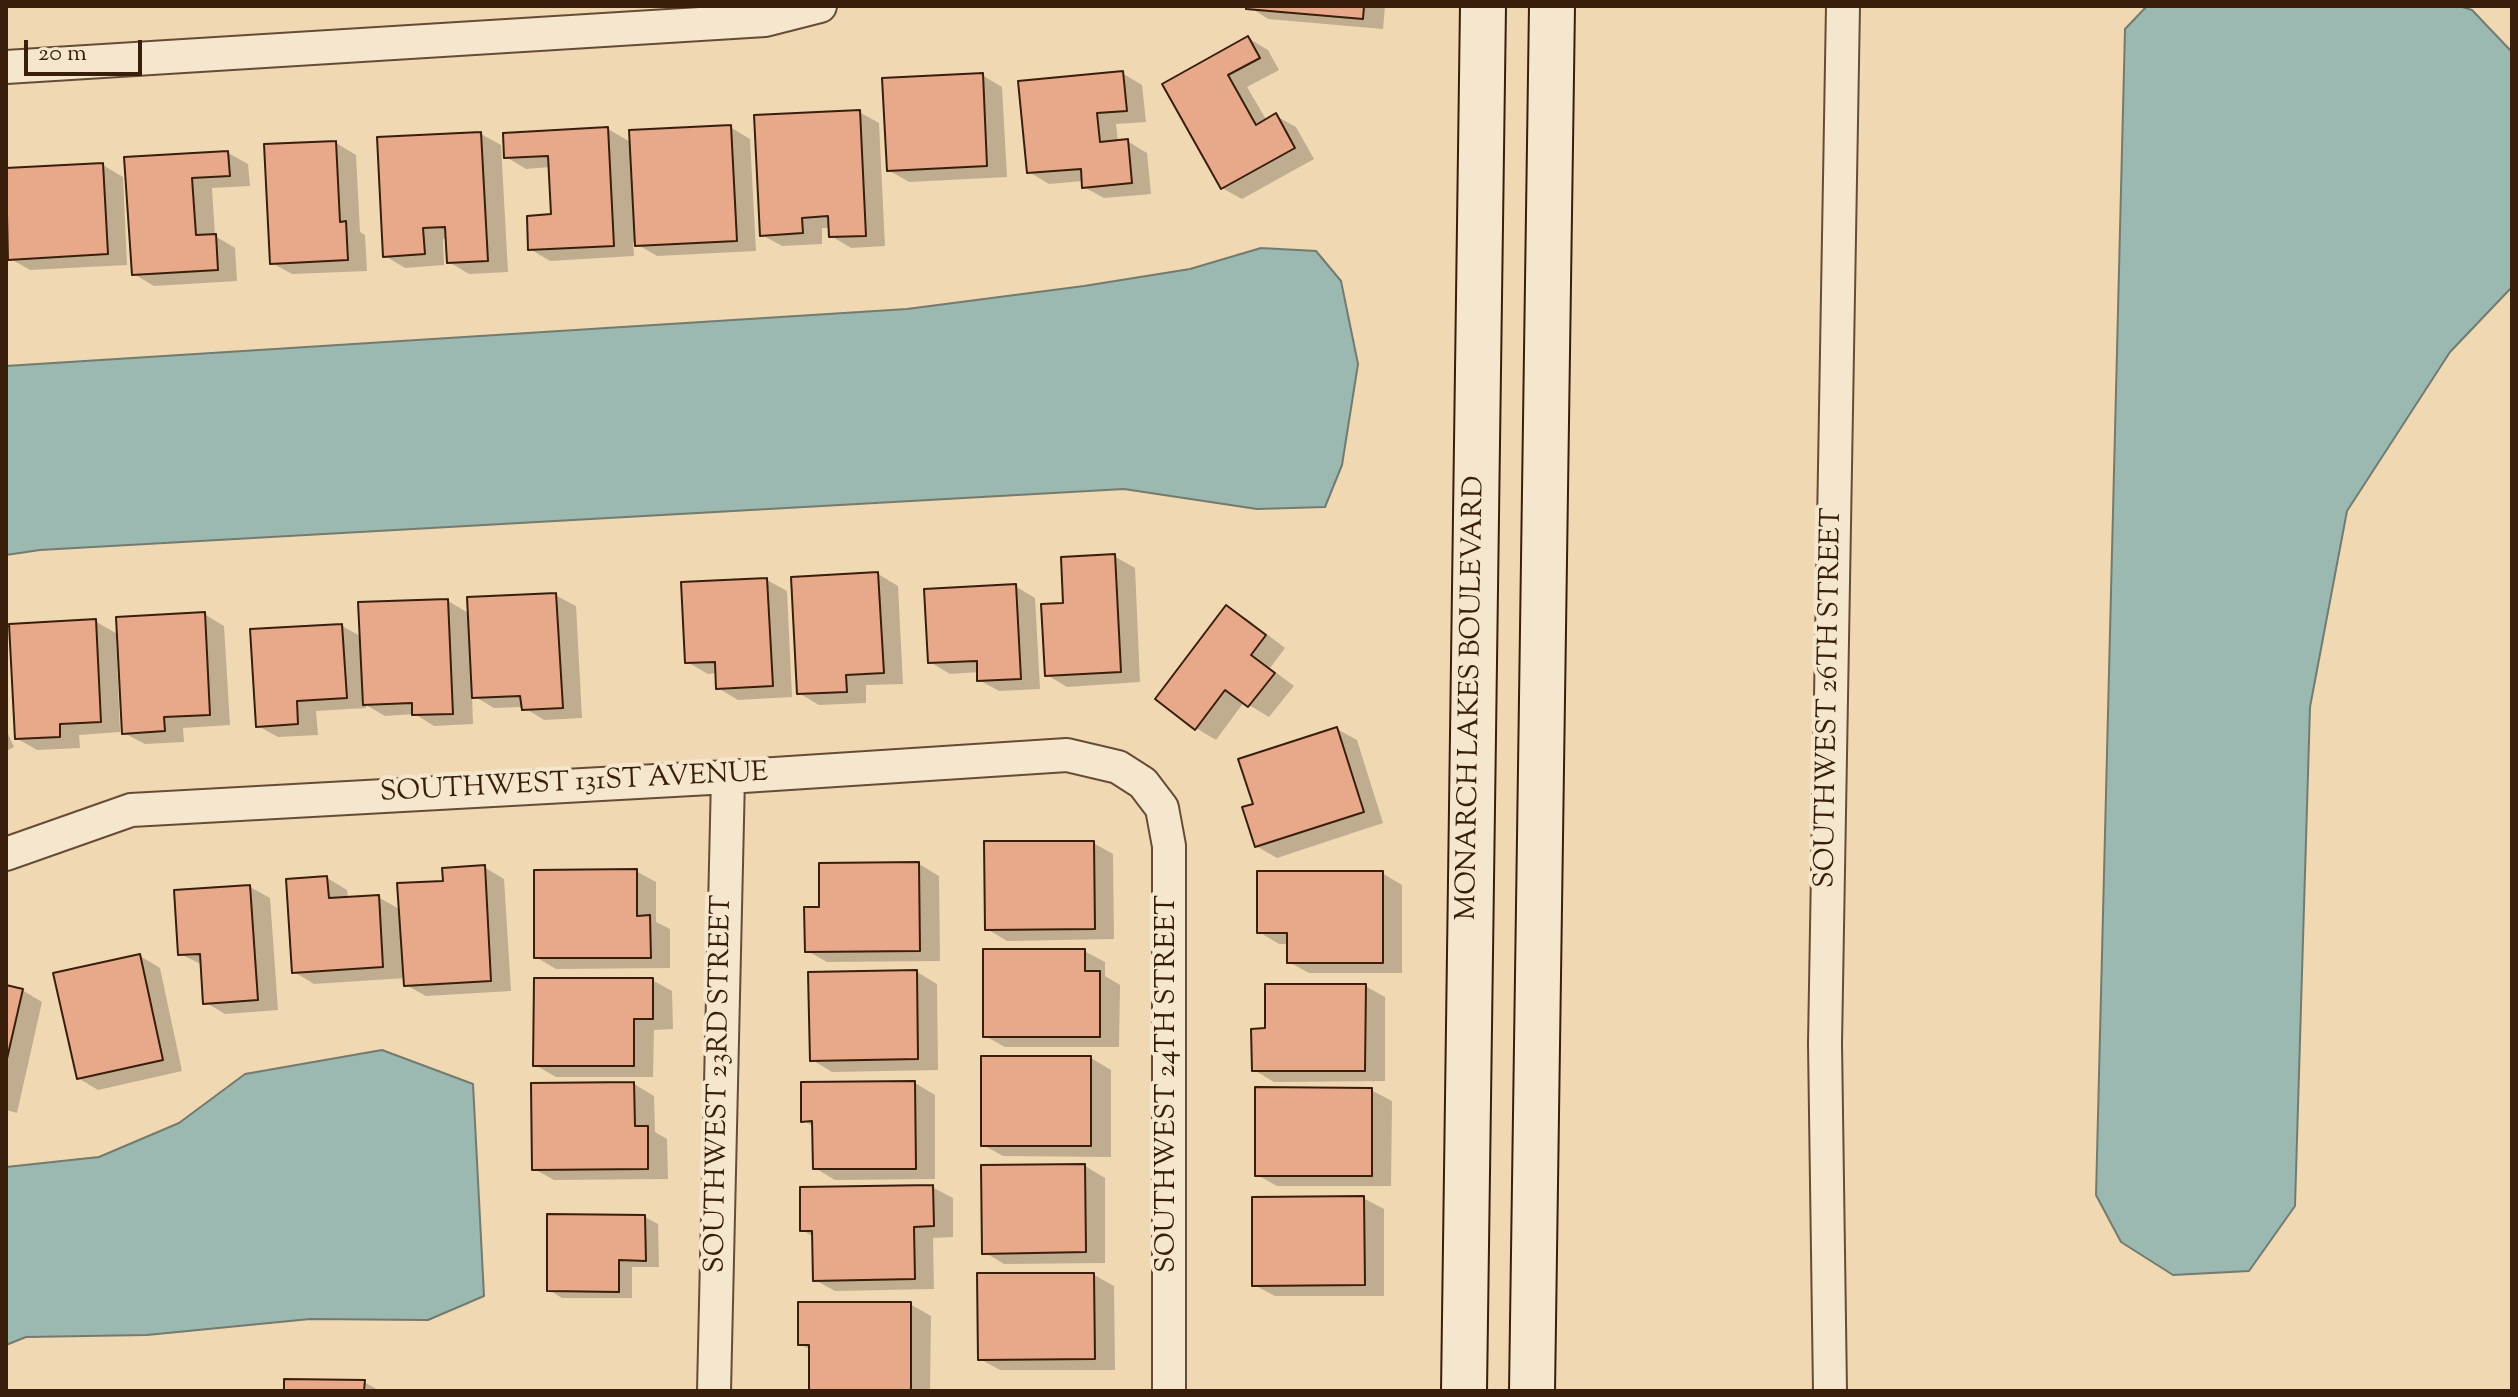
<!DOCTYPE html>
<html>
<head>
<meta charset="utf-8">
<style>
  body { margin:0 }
  #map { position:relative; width:2518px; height:1397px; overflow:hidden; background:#f0d8b3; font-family:"Sorts Mill Goudy",serif }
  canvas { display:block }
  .frame { position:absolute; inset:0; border:8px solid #381e0b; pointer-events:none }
  .scale { position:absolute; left:24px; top:40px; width:118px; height:36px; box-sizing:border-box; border:4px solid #381e0b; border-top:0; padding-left:10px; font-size:24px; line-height:28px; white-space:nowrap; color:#381e0b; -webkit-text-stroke:6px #f5e6ce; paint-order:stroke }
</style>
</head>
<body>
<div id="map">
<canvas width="2518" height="1397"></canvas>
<div class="frame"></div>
<div class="scale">20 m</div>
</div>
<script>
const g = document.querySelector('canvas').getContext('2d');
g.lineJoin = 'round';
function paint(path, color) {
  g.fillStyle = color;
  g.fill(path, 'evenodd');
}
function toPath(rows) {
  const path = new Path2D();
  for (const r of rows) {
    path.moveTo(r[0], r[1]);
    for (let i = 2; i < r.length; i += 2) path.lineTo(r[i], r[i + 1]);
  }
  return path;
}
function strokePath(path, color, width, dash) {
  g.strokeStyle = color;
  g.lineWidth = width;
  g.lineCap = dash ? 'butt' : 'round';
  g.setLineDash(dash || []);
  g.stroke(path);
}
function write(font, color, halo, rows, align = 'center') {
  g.font = font + ' "Sorts Mill Goudy",serif';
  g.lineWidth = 8;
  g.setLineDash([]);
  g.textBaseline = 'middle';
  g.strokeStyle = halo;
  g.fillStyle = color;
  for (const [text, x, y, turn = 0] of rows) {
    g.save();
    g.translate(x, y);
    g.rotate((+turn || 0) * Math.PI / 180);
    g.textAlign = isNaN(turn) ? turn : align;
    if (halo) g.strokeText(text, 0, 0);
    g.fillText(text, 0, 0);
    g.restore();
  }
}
const water = toPath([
  [2147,6,2459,6,2472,10,2512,52,2512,287,2450,352,2347,511,2310,707,2295,1206,2249,1271,2173,1275,2121,1242,2096,1195,2125,29,2147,6],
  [1261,248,1316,251,1341,281,1358,364,1342,465,1325,507,1257,509,1124,489,40,550,6,555,6,366,907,309,1084,286,1190,269,1261,248],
  [382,1050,473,1084,484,1296,428,1320,310,1319,147,1335,26,1337,6,1345,6,1167,99,1157,179,1123,245,1074,382,1050]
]);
paint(water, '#9bb9b1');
strokePath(water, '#737b6f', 2);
paint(toPath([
  [1248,6,1385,6,1383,29,1268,19],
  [1248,38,1268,50,1279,70,1247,87,1267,121,1276,116,1296,127,1314,159,1242,199,1222,188,1165,85],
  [1122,73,1142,85,1146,122,1116,124,1118,142,1127,141,1147,153,1151,194,1104,198,1084,187,1083,181,1049,184,1029,172],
  [982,75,1002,87,1007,177,909,182,888,170],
  [859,112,879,123,885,246,851,248,831,236,831,228,822,228,822,244,782,246,762,235],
  [730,127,750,139,756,251,657,256,633,242,634,256,550,261,530,249,553,216,550,167,526,169,506,157,608,129,632,143],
  [481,134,501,145,508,272,469,274,449,262,448,238,443,239,444,265,405,268,385,256],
  [336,143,356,155,360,232,365,235,367,271,292,274,272,263],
  [228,153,248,164,250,186,212,188,215,236,235,248,237,281,154,286,134,274,127,159],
  [103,165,123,177,127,265,30,270,9,258,6,170],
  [1114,556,1135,568,1140,682,1067,687,1047,675,1065,605],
  [878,574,898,586,903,684,866,685,866,703,819,705,799,693],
  [767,580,787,591,792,697,738,700,718,688,717,673,708,674,687,662],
  [1015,586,1035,598,1040,689,999,691,979,680,979,672,950,674,930,662],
  [555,595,576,606,582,718,544,720,523,707,494,708,472,695,473,724,434,726,415,714,385,716,366,705,366,708,316,711,318,735,278,737,258,726,342,626,362,637,448,601,470,614],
  [1227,608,1247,619,1285,648,1270,668,1294,686,1269,717,1244,702,1216,740,1196,728],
  [204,614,224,626,230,725,183,728,184,742,145,744,124,733,119,637,116,637,120,732,79,735,80,748,37,750,16,738,95,621,119,635],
  [1337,729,1357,740,1383,823,1277,858,1256,846,1255,805],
  [6,730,14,747,6,751],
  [1093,843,1113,854,1114,939,1007,941,987,929],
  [919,864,939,876,940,961,827,962,807,951,821,909],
  [484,867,504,879,511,991,426,996,406,985,405,978,314,984,294,972,327,878,347,890,348,899,378,897,401,910,445,883],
  [636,871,656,882,656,922,670,929,670,968,556,969,536,957],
  [1382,873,1402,885,1402,973,1309,973,1289,962,1289,944,1279,944,1259,932],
  [250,887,270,898,278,1010,225,1014,205,1002,203,965,180,954],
  [1084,951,1105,962,1105,976,1120,985,1119,1047,1005,1047,985,1036],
  [140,956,160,968,182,1071,98,1090,78,1078],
  [917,972,937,984,938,1070,832,1072,812,1060],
  [652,980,672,991,673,1029,654,1030,653,1077,556,1077,535,1065],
  [1365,986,1385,997,1385,1081,1274,1082,1254,1070,1267,1030],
  [6,987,22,990,42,1002,17,1113,6,1110],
  [1091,1058,1111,1070,1111,1157,1003,1156,983,1145],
  [915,1083,935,1095,935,1179,835,1180,815,1168,814,1127,803,1120],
  [634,1084,654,1096,655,1132,667,1139,668,1179,554,1180,534,1169],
  [1371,1090,1392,1101,1391,1186,1277,1186,1257,1175],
  [1085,1166,1105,1178,1105,1263,1004,1264,984,1252],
  [932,1187,953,1198,953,1237,933,1238,934,1289,835,1291,815,1280,814,1237,802,1230],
  [1363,1198,1384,1209,1384,1296,1275,1296,1254,1285],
  [645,1217,658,1224,659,1267,632,1267,632,1298,562,1298,549,1290],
  [1094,1275,1114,1286,1115,1370,1000,1370,980,1359],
  [910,1304,931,1316,930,1391,813,1391,811,1350,800,1344],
  [364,1382,380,1391,286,1391]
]), '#0003');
const building = toPath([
  [1246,6,1364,6,1363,19,1246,9,1246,6],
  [1248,36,1260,58,1228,75,1256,125,1276,113,1295,148,1221,189,1162,84,1248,36],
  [1123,71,1127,111,1097,113,1100,142,1128,139,1132,183,1082,188,1081,169,1027,173,1018,81,1123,71],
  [983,73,987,166,887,171,882,78,983,73],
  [860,110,866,236,829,237,828,216,802,218,803,233,760,236,754,115,860,110],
  [731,125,737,241,635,246,629,130,731,125],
  [608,127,614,246,528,250,527,216,551,214,548,156,504,158,503,133,608,127],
  [481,132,488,261,447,263,445,227,423,228,425,254,383,257,377,137,481,132],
  [336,141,340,222,346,221,348,260,270,264,264,144,336,141],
  [228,151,230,176,192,178,196,235,216,234,218,270,132,275,124,157,228,151],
  [103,163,108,254,8,260,6,168,103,163],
  [1115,554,1121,672,1045,676,1041,604,1063,603,1061,557,1115,554],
  [878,572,884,673,846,675,847,692,797,694,791,577,878,572],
  [767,578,773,686,716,689,715,662,685,663,681,582,767,578],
  [1016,584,1021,679,977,681,977,661,928,663,924,589,1016,584],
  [556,593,563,708,522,710,520,696,472,698,467,597,556,593],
  [448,599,453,714,412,715,412,703,363,705,358,602,448,599],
  [1226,605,1266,635,1251,655,1275,673,1248,707,1225,690,1195,730,1155,699,1226,605],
  [205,612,210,715,164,717,165,731,122,734,116,617,205,612],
  [96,619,101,722,60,724,60,737,15,739,9,624,96,619],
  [342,624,347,698,297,701,298,724,256,727,250,629,342,624],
  [1337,727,1364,812,1255,847,1242,807,1253,804,1238,759,1337,727],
  [984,841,1094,841,1095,929,985,930,984,841],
  [919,862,920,951,805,952,804,907,819,907,819,863,919,862],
  [485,865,491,981,404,986,397,883,443,881,442,868,485,865],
  [637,869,637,916,650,915,651,958,534,958,534,870,637,869],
  [1257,871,1383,871,1383,963,1287,963,1287,933,1257,933,1257,871],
  [327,876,329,898,379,895,383,967,292,973,286,879,327,876],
  [250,885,258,1000,203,1004,200,954,178,955,174,890,250,885],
  [983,949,1085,949,1085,971,1100,971,1100,1037,983,1037,983,949],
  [140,954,163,1060,77,1079,53,973,140,954],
  [917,970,918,1059,810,1061,808,972,917,970],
  [534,978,653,978,653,1019,634,1019,634,1066,533,1066,534,978],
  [1265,984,1366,984,1365,1071,1252,1071,1251,1029,1265,1028,1265,984],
  [6,985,23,989,6,1063,6,985],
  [981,1056,1091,1056,1091,1146,981,1146,981,1056],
  [915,1081,916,1169,813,1169,812,1121,801,1122,801,1082,915,1081],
  [634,1082,635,1126,648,1126,648,1169,532,1170,531,1083,634,1082],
  [1255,1087,1372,1088,1372,1176,1255,1176,1255,1087],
  [1085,1164,1086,1252,982,1254,981,1165,1085,1164],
  [933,1185,934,1226,914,1227,915,1279,813,1281,812,1231,800,1231,800,1187,933,1185],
  [1364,1196,1365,1285,1252,1286,1252,1197,1364,1196],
  [547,1214,645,1215,646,1261,619,1260,619,1292,547,1291,547,1214],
  [977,1273,1094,1273,1095,1359,978,1360,977,1273],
  [798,1302,911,1302,911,1391,809,1391,809,1345,798,1345,798,1302],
  [284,1379,365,1380,364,1391,284,1391,284,1379]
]);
paint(building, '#e8a88a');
strokePath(building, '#381e0b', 2);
const street = toPath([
  [6,67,765,20,820,6],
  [6,854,131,810,728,777,1067,755,1118,767,1143,783,1162,808,1169,846,1169,1391],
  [714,1391,728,777],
  [1830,1391,1825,1043,1843,6]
]);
const secondary = toPath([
  [1464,1391,1483,6],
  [1532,1391,1552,6]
]);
strokePath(street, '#664c35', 36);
strokePath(secondary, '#381e0b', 48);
strokePath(street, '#f5e6ce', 32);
strokePath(secondary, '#f5e6ce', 44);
write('28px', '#381e0b', '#f5e6ce', [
  ["MONARCH LAKES BOULEVARD",1473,698,-89],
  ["SOUTHWEST 26TH STREET",1831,698,-89],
  ["SOUTHWEST 131ST AVENUE",574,785,-3],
  ["SOUTHWEST 23RD STREET",721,1084,-89],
  ["SOUTHWEST 24TH STREET",1169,1084,-90]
]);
</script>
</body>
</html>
